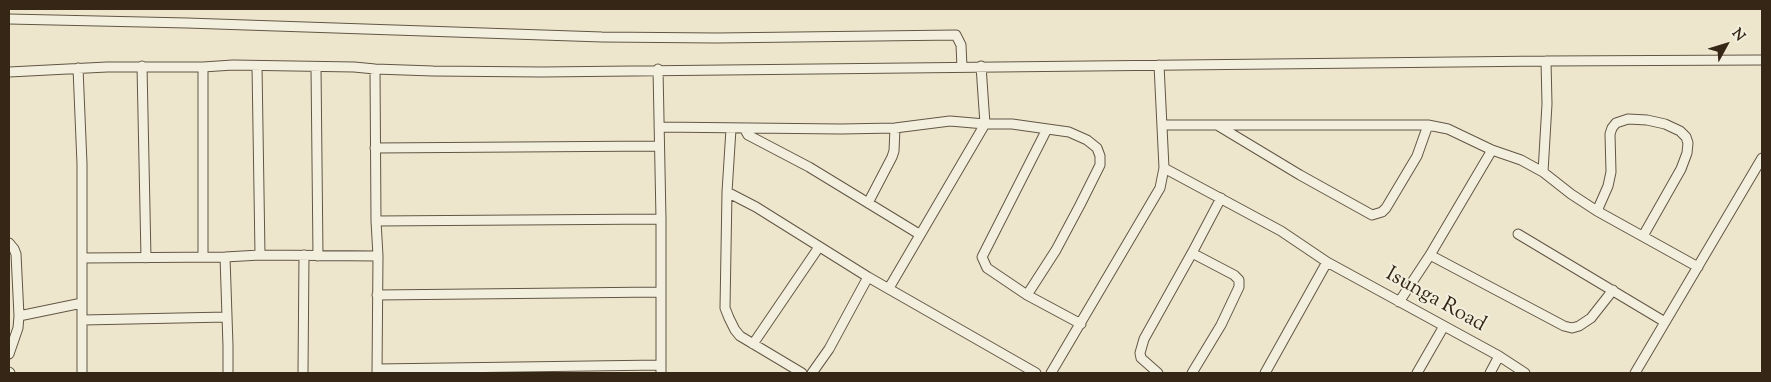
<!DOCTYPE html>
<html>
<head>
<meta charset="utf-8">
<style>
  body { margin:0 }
  #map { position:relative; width:1771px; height:382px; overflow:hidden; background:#ede6cc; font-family:"Sorts Mill Goudy",serif }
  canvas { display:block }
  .frame { position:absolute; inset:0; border:10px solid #352616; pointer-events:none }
  .north { position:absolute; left:1701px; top:20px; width:50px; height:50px; -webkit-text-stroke:4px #f3efde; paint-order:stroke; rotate:51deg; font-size:14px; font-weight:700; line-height:20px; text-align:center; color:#352616 }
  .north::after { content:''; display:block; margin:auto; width:18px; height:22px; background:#352616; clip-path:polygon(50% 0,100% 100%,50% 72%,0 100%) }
</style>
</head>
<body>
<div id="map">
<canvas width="1771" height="382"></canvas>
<div class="frame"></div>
<div class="north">N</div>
</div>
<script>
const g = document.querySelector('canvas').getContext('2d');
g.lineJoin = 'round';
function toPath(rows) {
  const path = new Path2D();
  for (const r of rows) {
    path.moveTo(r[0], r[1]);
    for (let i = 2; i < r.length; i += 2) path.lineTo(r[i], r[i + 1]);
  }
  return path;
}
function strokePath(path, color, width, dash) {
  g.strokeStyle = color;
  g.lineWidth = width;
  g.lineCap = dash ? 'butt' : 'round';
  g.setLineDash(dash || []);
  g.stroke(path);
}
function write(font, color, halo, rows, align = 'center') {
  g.font = font + ' "Sorts Mill Goudy",serif';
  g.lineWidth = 4;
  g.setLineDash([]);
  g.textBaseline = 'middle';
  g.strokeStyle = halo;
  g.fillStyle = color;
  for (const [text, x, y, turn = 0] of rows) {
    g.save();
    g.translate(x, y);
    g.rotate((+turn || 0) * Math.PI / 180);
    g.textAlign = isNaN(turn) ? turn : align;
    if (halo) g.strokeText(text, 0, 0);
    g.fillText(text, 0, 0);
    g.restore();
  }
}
const minor = toPath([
  [9,19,187,23,602,37,717,38,956,35,961,45,962,67],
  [142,66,146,258],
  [257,66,260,255],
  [316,67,318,256],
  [78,68,82,164,82,373],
  [375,69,376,221,378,256,377,373],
  [658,69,661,219,661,373],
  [9,72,107,67,203,67,233,65,354,67,375,69,433,71,542,72,1546,61,1762,60],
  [1162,125,1428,125,1448,129,1492,150,1521,160,1543,172,1571,194,1597,211,1698,267],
  [1217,125,1300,175,1372,215,1382,212,1386,208,1417,156,1428,125],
  [659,127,841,129,895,128,950,121,985,124,981,66],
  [744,128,748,135,809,167,919,234],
  [731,129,727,192,725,308,729,318,735,330,740,336,802,373],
  [1047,129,982,257,987,268,1027,295,1081,324],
  [375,148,659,146],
  [1164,168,1281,231,1327,262,1499,356,1525,373],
  [1543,172,1547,104,1546,61],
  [727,192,756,207,868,277,1036,373],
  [868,203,892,157,894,151,895,128],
  [1597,211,1608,186,1611,172,1610,134,1612,128,1616,123,1628,119,1647,120,1665,124,1680,131,1686,137,1688,143,1687,153,1681,169,1643,236],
  [376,221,661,219],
  [1518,234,1665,322],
  [9,243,14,249,16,254,19,316,18,328,9,354],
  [1430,255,1564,326,1572,328,1579,326,1591,318,1613,290],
  [203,256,203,67],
  [225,257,228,346,228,373],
  [82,258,225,257,260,255,378,256],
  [889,288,985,124,1012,124,1069,132,1087,140,1097,148,1100,156,1100,165,1080,205,1056,250,1027,295],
  [377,295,660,292],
  [1399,302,1430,255,1492,150],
  [19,316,82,303],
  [83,320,227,317],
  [753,344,819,247],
  [377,369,660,365],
  [9,372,10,373],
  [303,373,304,255],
  [812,373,829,349,868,277],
  [1051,373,1160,188,1164,168,1159,65],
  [1158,373,1141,358,1140,353,1144,339,1192,253,1221,198],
  [1192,373,1221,325,1239,287,1239,280,1234,275,1192,253],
  [1265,373,1327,262],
  [1417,373,1444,326],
  [1490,373,1499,356],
  [1635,373,1762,158]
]);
strokePath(minor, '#635644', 11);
strokePath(minor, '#f3efde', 9);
write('21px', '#352616', '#f3efde', [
  ["Isunga Road",1435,301,29]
]);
</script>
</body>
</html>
